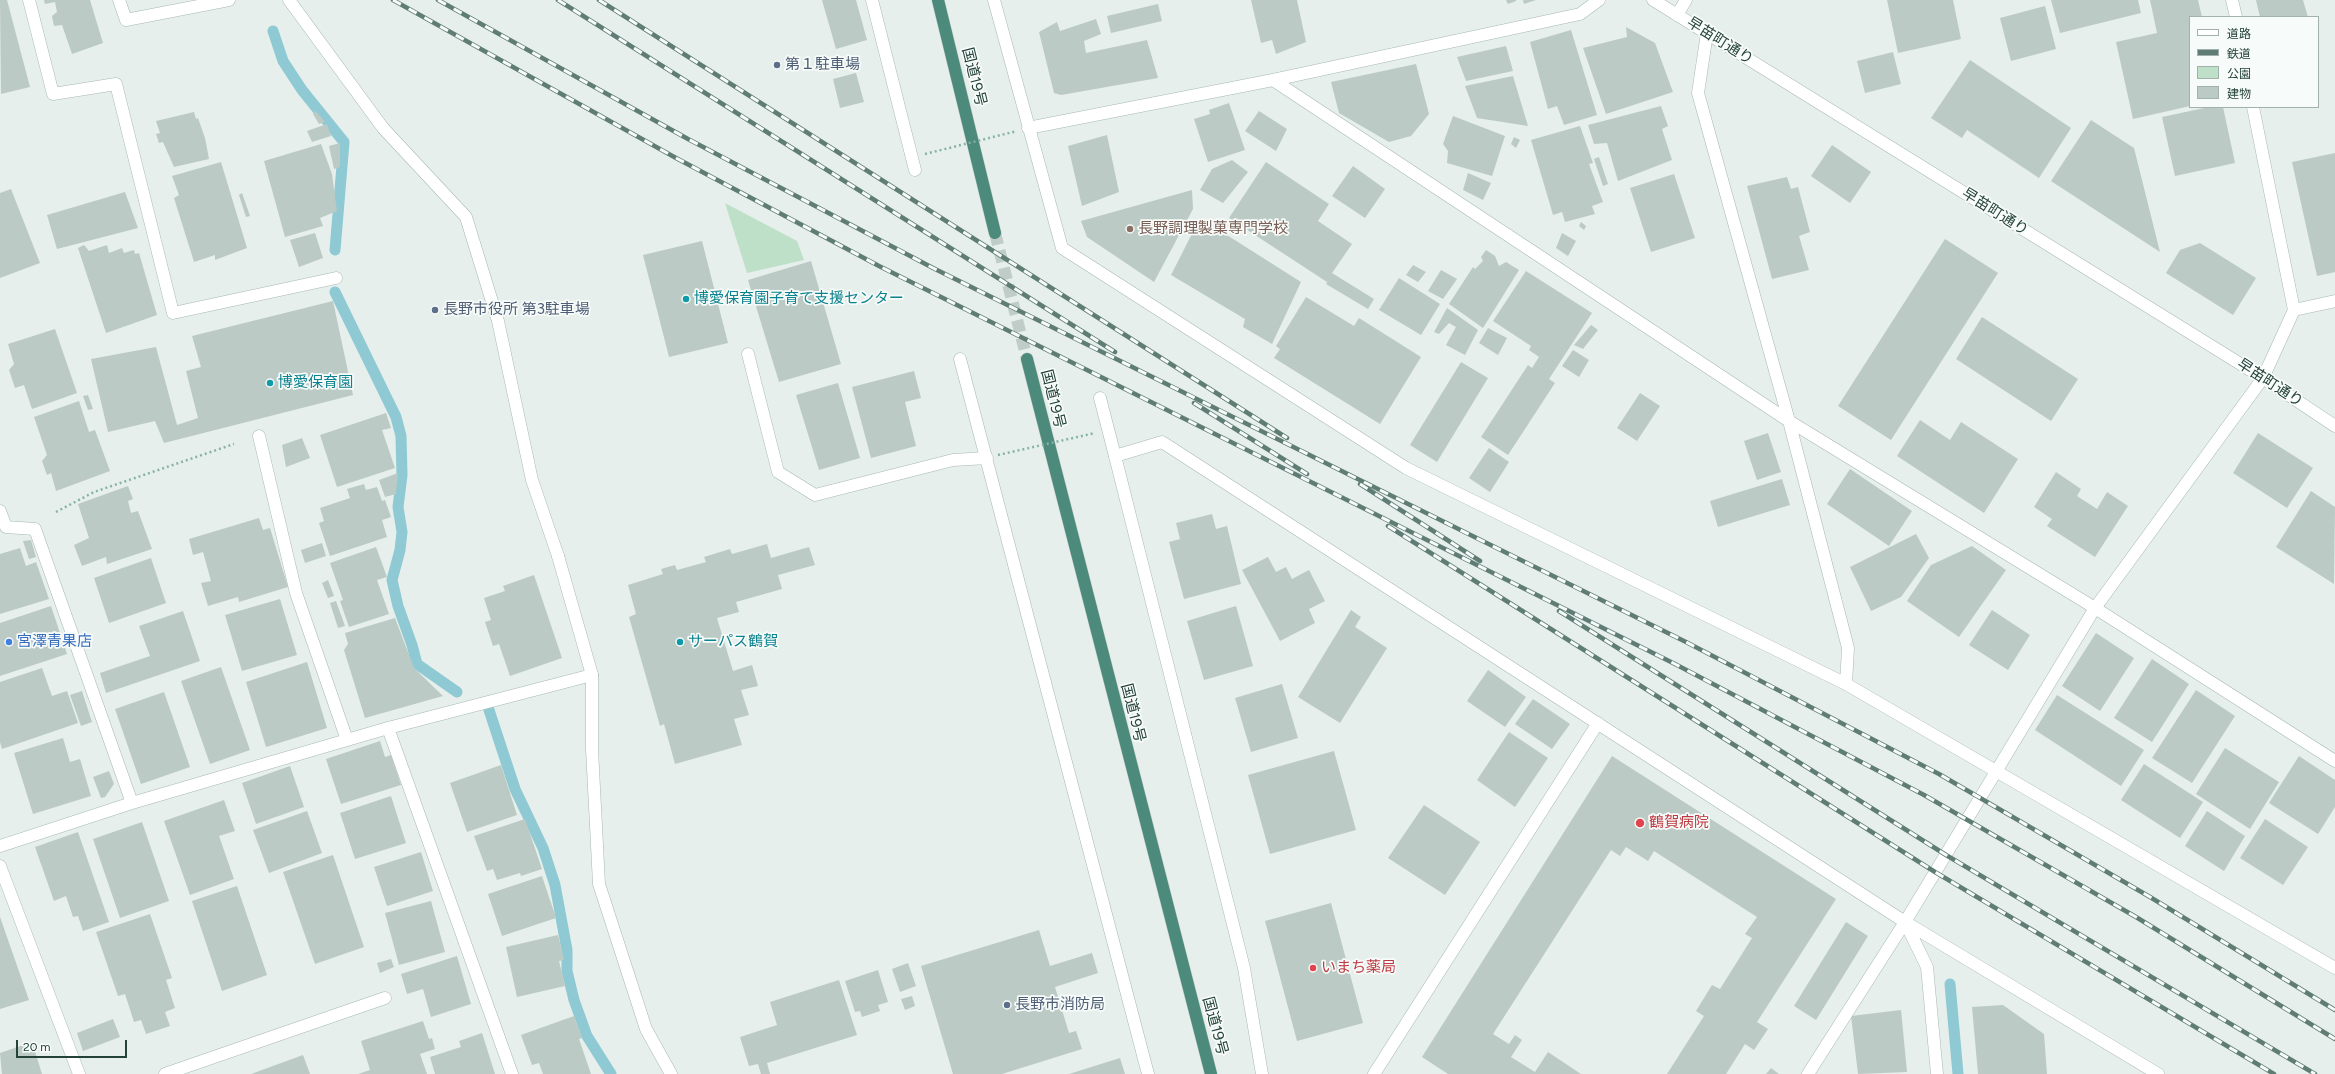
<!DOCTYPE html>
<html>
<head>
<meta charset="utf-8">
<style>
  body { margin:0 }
  #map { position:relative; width:2335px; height:1074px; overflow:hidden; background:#e6efeb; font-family:Figtree,"Noto Sans JP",sans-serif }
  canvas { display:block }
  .legend { position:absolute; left:2189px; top:16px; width:130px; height:92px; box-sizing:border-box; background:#f7fbf9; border:1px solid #a3b1ad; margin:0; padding:5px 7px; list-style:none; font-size:12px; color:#24423a }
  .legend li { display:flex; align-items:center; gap:8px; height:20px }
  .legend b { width:20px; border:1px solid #a3b1ad }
  .scale { position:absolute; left:16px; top:1040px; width:111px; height:18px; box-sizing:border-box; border:2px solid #24423a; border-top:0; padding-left:5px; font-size:12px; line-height:14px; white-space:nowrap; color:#24423a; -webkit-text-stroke:3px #f7fbf9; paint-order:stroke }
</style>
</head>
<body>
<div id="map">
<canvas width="2335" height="1074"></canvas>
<ul class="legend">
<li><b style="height:5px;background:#fff"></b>道路</li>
<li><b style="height:5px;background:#5f7d75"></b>鉄道</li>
<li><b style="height:11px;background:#bfe0c8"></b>公園</li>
<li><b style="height:11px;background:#bbcac4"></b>建物</li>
</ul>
<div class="scale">20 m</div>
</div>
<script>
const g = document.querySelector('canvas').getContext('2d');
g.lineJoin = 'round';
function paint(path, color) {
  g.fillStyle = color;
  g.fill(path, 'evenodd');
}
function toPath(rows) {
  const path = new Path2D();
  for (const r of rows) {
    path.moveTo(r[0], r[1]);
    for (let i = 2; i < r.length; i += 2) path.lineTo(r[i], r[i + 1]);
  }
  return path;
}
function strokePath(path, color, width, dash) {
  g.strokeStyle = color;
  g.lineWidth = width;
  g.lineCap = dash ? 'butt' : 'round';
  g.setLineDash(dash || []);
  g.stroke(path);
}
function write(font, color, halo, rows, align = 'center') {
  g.font = font + ' Figtree,"Noto Sans JP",sans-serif';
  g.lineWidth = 3.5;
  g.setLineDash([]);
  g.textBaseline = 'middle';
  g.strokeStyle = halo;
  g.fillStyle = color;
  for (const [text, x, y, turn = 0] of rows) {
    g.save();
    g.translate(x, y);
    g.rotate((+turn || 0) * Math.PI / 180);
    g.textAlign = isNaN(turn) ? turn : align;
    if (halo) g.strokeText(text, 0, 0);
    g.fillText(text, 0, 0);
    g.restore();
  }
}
paint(toPath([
  [725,203,797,241,804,260,747,273]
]), '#bfe0c8');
strokePath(toPath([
  [273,31,283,61,302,90,344,142,335,250],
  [335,292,396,417,401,436,402,475,398,507,402,532,400,550,392,580,398,606,412,645,417,664,457,692],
  [489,710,515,789,543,848,555,885,567,950,567,971,574,1000,587,1036,611,1074],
  [1950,984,1958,1074]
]), '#8ec9d4', 11);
paint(toPath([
  [0,0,7,0,30,87,1,94],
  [44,0,90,0,103,43,72,54,62,25,54,26,52,16,57,12,55,2,45,4],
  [822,0,856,0,867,40,836,49],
  [1251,0,1297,0,1306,42,1276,54,1272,40,1261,43],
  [1506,0,1516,0,1516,1,1508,4],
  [1523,0,1536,0,1524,4],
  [1887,0,1953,0,1961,39,1898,53],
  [2051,0,2138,0,2141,13,2060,33],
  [2150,0,2198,0,2202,17,2190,17,2190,106,2133,119,2116,42,2157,33],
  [2256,0,2303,0,2308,17,2260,17],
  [1158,4,1162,21,1111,33,1107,16],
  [2045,6,2056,49,2011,61,2000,18],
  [1096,19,1101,34,1084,41,1086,53,1147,40,1158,78,1061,95,1054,93,1039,32,1057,22,1060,31],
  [1626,27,1655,43,1673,92,1606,114,1583,48,1627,37],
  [1571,30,1597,115,1564,125,1557,106,1548,109,1530,42],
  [1506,46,1513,71,1466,81,1457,57],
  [1893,52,1901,84,1865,93,1857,61],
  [1970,60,2071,128,2039,178,1967,130,1962,138,1931,118],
  [1416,64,1429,114,1411,136,1389,142,1339,113,1331,82],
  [856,73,864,102,840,108,833,79],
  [1513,76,1528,126,1477,118,1465,86],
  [1229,103,1245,150,1208,162,1194,119,1210,114,1209,110],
  [1661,106,1668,126,1662,129,1672,160,1618,181,1607,143,1594,144,1588,125],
  [2209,107,2223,107,2235,163,2175,176,2162,117],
  [316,111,325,122,319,124,313,114],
  [1259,111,1287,129,1276,151,1245,131],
  [194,112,196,119,198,118,205,138,209,159,174,167,163,142,159,143,156,134,160,133,156,121],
  [1453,116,1505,136,1492,176,1447,163,1448,151,1443,144],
  [2091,120,2134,148,2160,252,2051,181],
  [327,124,331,136,312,142,307,131],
  [1580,126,1593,163,1589,164,1603,202,1592,206,1595,214,1565,222,1562,212,1553,215,1531,140],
  [1107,135,1119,192,1082,206,1068,146],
  [1514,137,1520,140,1516,148,1511,144],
  [340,143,340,167,334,169,329,146],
  [321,144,332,174,337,211,320,218,323,226,285,237,264,161],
  [1832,145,1871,172,1850,203,1811,176],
  [2335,153,2335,272,2317,276,2292,162],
  [1599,157,1608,184,1603,186,1594,159],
  [1232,160,1248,172,1223,203,1200,190,1212,169],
  [221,162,247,248,215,260,215,255,194,262,174,198,179,195,172,176],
  [1266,162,1329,204,1318,221,1352,244,1332,273,1374,299,1368,309,1326,284,1330,277,1327,282,1229,218],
  [1353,166,1385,189,1365,218,1332,196],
  [1468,173,1491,183,1483,200,1463,190],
  [1674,174,1695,238,1651,252,1630,188],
  [1787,177,1791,189,1798,187,1810,232,1799,236,1809,270,1772,279,1747,186],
  [11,189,40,263,0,278,0,193],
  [1192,190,1193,209,1154,282,1087,237,1081,221],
  [125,192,138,228,57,249,47,215],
  [242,193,250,216,246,217,239,195],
  [1200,218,1301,282,1272,344,1243,327,1245,319,1171,275],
  [1581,222,1586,226,1584,230,1579,226],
  [315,233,323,258,299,267,290,240],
  [1562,233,1576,241,1568,256,1556,248],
  [1945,239,1998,273,1891,440,1838,406],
  [702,241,728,343,669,357,643,255],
  [2200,243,2256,278,2233,315,2166,273,2180,250],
  [84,245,89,251,107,245,109,253,122,248,124,253,134,250,135,254,139,253,157,315,106,333,78,248],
  [1486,250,1495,256,1499,266,1506,262,1519,270,1483,328,1449,304,1473,267,1475,269,1483,261,1481,257],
  [811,261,841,364,779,382,748,280],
  [1413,265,1426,272,1418,282,1406,275],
  [1441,270,1457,279,1443,299,1428,291],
  [1526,271,1592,313,1549,379,1555,383,1508,455,1481,437,1528,365,1532,368,1539,357,1529,350,1531,346,1493,321],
  [1399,278,1440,304,1421,335,1379,310],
  [1306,297,1354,326,1359,318,1421,357,1380,424,1274,358,1280,349,1276,346],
  [333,301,353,395,164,443,155,421,108,432,91,359,156,347,177,425,198,418,186,371,201,367,192,336],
  [1447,308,1478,330,1465,355,1446,345,1456,327,1449,323,1439,334,1434,332],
  [1982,317,2078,379,2051,421,1956,359],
  [1591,325,1598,330,1583,349,1574,345],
  [1488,328,1507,338,1498,355,1479,343],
  [55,329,77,393,32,409,24,385,15,388,9,370,14,364,8,344],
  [1573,350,1589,360,1579,377,1562,366],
  [1461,362,1488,378,1437,462,1410,445],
  [914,371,921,398,905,402,916,446,871,458,852,387],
  [838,383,860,458,819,470,796,395],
  [1640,393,1660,406,1637,441,1617,428],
  [88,395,93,409,88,410,83,396],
  [79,401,89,432,95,430,110,471,56,491,51,473,47,475,42,461,47,455,34,417],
  [386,413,391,428,382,430,395,468,337,487,320,435],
  [1920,420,1950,440,1961,422,2018,459,1984,513,1897,456],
  [1768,433,1781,472,1757,480,1744,441],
  [2258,433,2313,468,2287,508,2233,473],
  [302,438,310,458,286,467,282,445],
  [1489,448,1509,462,1490,492,1469,478],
  [1850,469,1912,511,1889,546,1827,504],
  [2056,472,2081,489,2077,496,2097,509,2107,492,2128,506,2095,557,2047,526,2052,519,2034,507],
  [398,473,396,494,385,497,379,480],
  [1782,479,1790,505,1718,527,1710,501],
  [364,484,366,490,377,487,382,501,385,500,391,517,382,520,387,537,330,556,319,523,324,521,320,508,350,498,347,489],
  [128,486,133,499,128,501,131,513,138,511,152,549,107,564,106,557,82,566,74,545,89,538,78,504],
  [2311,491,2335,507,2334,584,2276,547],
  [1212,514,1216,529,1227,526,1241,584,1184,599,1169,542,1180,539,1176,523],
  [259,518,263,530,270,528,288,587,239,602,238,597,208,606,201,583,211,581,203,552,193,555,189,539],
  [1916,534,1929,558,1901,597,1871,611,1850,567],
  [31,540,36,557,29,559,23,541],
  [322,543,326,556,305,563,301,550],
  [767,544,771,558,809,547,815,565,778,575,782,589,736,602,739,612,717,618,733,671,752,665,758,686,741,690,749,715,734,719,742,745,675,764,664,724,660,726,629,617,636,614,628,585,663,574,661,569,675,565,677,570,706,562,704,557,730,549,732,554],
  [1972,546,2006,570,1959,637,1907,601,1931,565],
  [376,547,387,577,377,580,389,614,349,627,340,601,343,600,330,563],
  [20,548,26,566,36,562,49,599,0,614,0,554],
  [1268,557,1276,572,1286,567,1292,579,1309,570,1325,601,1309,609,1315,623,1280,641,1242,570],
  [151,558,166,603,109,623,94,578],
  [534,575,562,658,510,676,499,644,493,646,485,622,491,620,484,598,505,591,503,586],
  [328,580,334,596,328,598,322,583],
  [280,599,297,655,242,671,225,615],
  [336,601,345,626,338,628,330,603],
  [51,606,67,654,0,676,0,623],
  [1236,606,1253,666,1204,680,1187,621],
  [1351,610,1361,617,1355,627,1387,648,1340,723,1298,697],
  [1992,610,2030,635,2008,670,1969,645],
  [183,611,200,661,106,693,100,673,150,656,139,626],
  [395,618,414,668,443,696,365,718,344,650,348,644,345,633],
  [2096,633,2134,658,2100,711,2062,686],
  [2152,659,2189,684,2152,742,2114,718],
  [307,662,327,728,266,747,246,682],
  [221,667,250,750,210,764,181,681],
  [42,668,52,696,67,691,78,723,2,749,0,742,0,682],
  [1488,670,1526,697,1505,727,1467,701],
  [1282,684,1298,738,1251,752,1235,698],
  [2196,690,2235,716,2192,783,2152,758],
  [82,691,92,722,81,726,70,695],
  [164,692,190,767,141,784,115,709],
  [2057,695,2144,750,2121,786,2035,730],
  [1533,699,1570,724,1552,749,1515,724],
  [1509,732,1548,758,1515,807,1477,780],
  [63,738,70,762,80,759,91,796,33,814,14,753],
  [380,741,385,757,391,755,401,785,341,804,326,759],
  [2225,748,2279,782,2250,829,2196,794],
  [1334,751,1356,830,1270,854,1248,775],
  [1612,756,1836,899,1757,1022,1768,1029,1754,1050,1745,1044,1726,1074,1667,1074,1704,1016,1696,1011,1712,985,1720,989,1752,938,1745,934,1757,917,1654,851,1648,861,1626,847,1620,856,1611,850,1493,1034,1509,1044,1515,1035,1522,1040,1511,1057,1535,1072,1548,1052,1581,1074,1448,1074,1422,1057],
  [2299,756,2335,780,2335,807,2318,834,2269,803],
  [2144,764,2203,802,2180,838,2121,800],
  [501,765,517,815,467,832,450,783],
  [290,766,304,807,256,824,242,783],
  [109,771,114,784,105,797,101,798,93,777],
  [391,796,406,843,355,859,340,813],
  [224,800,235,831,219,836,234,879,190,895,164,821],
  [1424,805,1480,842,1445,895,1388,858],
  [307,811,322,853,269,873,253,830],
  [2207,811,2245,836,2224,871,2185,846],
  [525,819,542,869,521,876,520,873,497,880,493,869,487,871,474,836],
  [2265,819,2308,847,2283,885,2240,858],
  [142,822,169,901,120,918,93,839],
  [78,832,109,922,83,931,78,916,73,917,66,896,54,901,35,847],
  [421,852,433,891,387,906,374,867],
  [333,855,364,947,315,964,283,872],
  [542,876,556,918,502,936,488,894],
  [237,886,267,975,222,991,192,901],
  [431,901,445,952,399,965,385,913],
  [1331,903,1363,1023,1297,1041,1265,921],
  [150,914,172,978,166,980,175,1008,165,1012,170,1026,146,1034,141,1020,134,1022,125,994,118,996,96,932],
  [0,917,29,1000,0,1009],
  [1846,922,1868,936,1816,1020,1794,1006],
  [1039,930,1050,966,1092,953,1098,973,1055,987,1069,1033,1076,1031,1082,1049,1002,1074,953,1074,921,966],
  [558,935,564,960,559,961,565,986,517,997,506,947],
  [457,956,471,1004,431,1017,423,989,407,994,401,974],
  [391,959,394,967,380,973,377,963],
  [908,963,916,986,900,992,892,969],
  [878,970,888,1002,878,1005,880,1011,862,1017,860,1011,855,1012,845,981],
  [839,980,857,1035,767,1063,770,1074,761,1074,758,1064,749,1066,740,1037,777,1025,770,1002],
  [912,996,915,1006,905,1010,901,999],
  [2003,1005,2044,1034,2047,1074,1978,1074,1972,1007],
  [1901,1010,1907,1072,1858,1074,1851,1016],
  [574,1016,582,1038,579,1039,591,1074,543,1074,539,1063,532,1065,521,1035],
  [113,1019,120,1037,83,1051,77,1033],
  [423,1021,429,1039,432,1038,435,1049,420,1054,427,1074,358,1074,370,1070,361,1041],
  [482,1033,495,1074,435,1074,430,1057,461,1047,459,1041],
  [32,1042,42,1074,2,1074,0,1053],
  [303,1055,310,1074,251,1074],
  [1120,1058,1125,1074,1069,1074],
  [1771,1068,1779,1074,1766,1074]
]), '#bbcac4');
strokePath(toPath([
  [995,233,1027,359]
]), '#bfccc8', 12, [12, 6]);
const service = toPath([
  [29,0,53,94,116,84,173,313,336,278],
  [119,0,126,20,229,0],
  [289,0,383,128,466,217,498,321,532,480,558,556],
  [748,354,778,472,815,495,953,460,987,458],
  [960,359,1148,1074],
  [1100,398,1115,456],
  [259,436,296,593,347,740],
  [0,511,6,527,35,529,132,803],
  [388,728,512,1074],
  [0,846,132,803,388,728,592,675],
  [1374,1074,1598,723]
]);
const minor = toPath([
  [872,0,915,170],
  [994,0,1062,248,1406,468,1846,684,2335,968],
  [2232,0,2236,17],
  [1677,15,1686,0],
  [1707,33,1698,93,1789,421,1848,648,1846,684],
  [1273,80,1789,421,2095,608,2335,761],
  [1028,128,1273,80,1580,14,1599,0],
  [2294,310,2335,301],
  [558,556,592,675,592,749,599,884,646,1029,671,1074],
  [0,866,79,1074],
  [1905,922,1927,967,1937,1074],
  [165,1074,385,998],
  [1262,1074,1244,968,1115,456,1162,442,1905,922,2158,1074],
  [1808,1074,1905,922,2095,608,2263,378,2294,310,2253,107]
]);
const tertiary = toPath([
  [1653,0,2263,378,2335,426]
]);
const trunk = toPath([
  [938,0,995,233],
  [1027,359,1211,1074]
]);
strokePath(service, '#a8b8b2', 13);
strokePath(minor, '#a8b8b2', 13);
strokePath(tertiary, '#a8b8b2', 13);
strokePath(trunk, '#c2cac8', 13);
strokePath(toPath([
  [56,512,94,492,234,444]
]), '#86b3a5', 2.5, [2, 3]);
strokePath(service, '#fff', 12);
strokePath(minor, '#fff', 12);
strokePath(tertiary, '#fff', 12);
strokePath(trunk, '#4c8a7c', 12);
const rail = toPath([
  [393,0,676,158,879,266,1675,664,1924,795,2136,917,2335,1039],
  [438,0,688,139,933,268,1686,642,1939,774,2150,897,2335,1010],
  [558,0,1115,352],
  [599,0,1287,438],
  [1194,403,1307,474],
  [1360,484,1480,561],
  [1388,526,1935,872,2274,1074],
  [1559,611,1946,855,2315,1074]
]);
strokePath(rail, '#5f7d75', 4.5);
strokePath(rail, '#f7fbf9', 3, [9]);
strokePath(toPath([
  [925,154,1017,131],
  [998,455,1095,433]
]), '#86b3a5', 2.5, [2, 3]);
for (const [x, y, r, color] of [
  [777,65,4,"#5c6f8a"],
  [1130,229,4,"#8d6e63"],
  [686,299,4,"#0f9aa8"],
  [435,310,4,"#5c6f8a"],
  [270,383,4,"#0f9aa8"],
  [9,642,4,"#3f7fe0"],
  [680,642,4,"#0f9aa8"],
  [1640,823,5,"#e0444e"],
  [1313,968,4,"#e0444e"],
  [1007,1005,4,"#5c6f8a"]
]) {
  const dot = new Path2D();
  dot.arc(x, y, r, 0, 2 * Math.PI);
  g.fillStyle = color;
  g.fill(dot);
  strokePath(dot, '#f7fbf9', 1.5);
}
write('15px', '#24423a', '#f7fbf9', [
  ["早苗町通り",1720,41,32],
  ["国道19号",974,77,76],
  ["早苗町通り",1995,212,32],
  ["早苗町通り",2270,383,33],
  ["国道19号",1053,399,76],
  ["国道19号",1133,713,76],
  ["国道19号",1215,1026,75]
]);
write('15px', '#4e5e75', '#f7fbf9', [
  ["第１駐車場",785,65],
  ["長野市役所 第3駐車場",443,310],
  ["長野市消防局",1015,1005]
], 'left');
write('15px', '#785e54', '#f7fbf9', [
  ["長野調理製菓専門学校",1138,229]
], 'left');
write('15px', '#0d838f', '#f7fbf9', [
  ["博愛保育園子育て支援センター",694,299],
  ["博愛保育園",278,383],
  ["サーパス鶴賀",688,642]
], 'left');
write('15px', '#366cbe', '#f7fbf9', [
  ["宮澤青果店",17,642]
], 'left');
write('15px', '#be3a42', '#f7fbf9', [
  ["鶴賀病院",1649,823],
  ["いまち薬局",1321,968]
], 'left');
</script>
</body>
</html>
